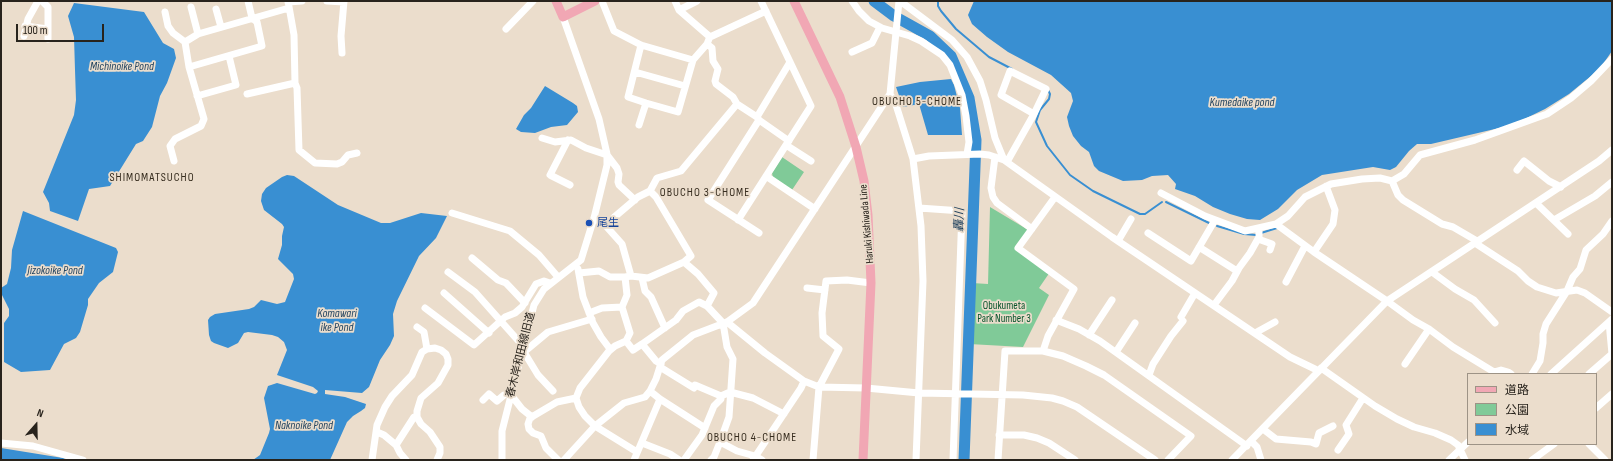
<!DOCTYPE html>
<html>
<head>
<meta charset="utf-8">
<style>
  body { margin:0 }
  #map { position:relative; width:1613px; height:461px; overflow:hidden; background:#ebddcc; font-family:"Sofia Sans Condensed","Noto Sans JP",sans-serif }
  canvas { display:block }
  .frame { position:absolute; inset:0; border:2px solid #28231c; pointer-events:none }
  .legend { position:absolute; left:1467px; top:373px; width:130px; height:72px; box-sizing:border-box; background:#ebddcc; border:1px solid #9d9386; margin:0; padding:5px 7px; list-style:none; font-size:12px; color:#28231c }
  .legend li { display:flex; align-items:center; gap:8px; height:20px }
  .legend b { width:20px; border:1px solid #9d9386 }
  .north { position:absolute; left:16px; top:405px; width:40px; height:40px; -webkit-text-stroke:3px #ebddcc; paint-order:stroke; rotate:20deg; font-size:11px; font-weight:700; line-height:16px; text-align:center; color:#28231c }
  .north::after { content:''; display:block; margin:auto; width:14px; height:18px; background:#28231c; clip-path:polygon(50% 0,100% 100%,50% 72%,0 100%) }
  .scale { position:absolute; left:16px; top:24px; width:88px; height:18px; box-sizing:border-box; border:2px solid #28231c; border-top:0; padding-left:5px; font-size:12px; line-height:14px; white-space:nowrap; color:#28231c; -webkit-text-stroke:3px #ebddcc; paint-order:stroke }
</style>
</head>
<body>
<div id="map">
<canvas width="1613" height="461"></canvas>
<div class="frame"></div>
<ul class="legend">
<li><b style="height:5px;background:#f1a7b4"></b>道路</li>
<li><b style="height:11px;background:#80ca98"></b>公園</li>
<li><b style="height:11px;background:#398fd2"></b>水域</li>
</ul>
<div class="north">N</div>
<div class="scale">100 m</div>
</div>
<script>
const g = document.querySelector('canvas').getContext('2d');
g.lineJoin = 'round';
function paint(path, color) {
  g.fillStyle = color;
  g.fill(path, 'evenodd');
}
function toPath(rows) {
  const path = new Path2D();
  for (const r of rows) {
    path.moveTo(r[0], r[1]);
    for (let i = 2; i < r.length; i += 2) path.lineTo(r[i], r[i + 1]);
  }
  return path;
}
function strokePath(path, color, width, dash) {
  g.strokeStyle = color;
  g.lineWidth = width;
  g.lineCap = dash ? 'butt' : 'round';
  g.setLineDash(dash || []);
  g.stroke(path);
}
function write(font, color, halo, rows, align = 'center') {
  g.font = font + ' "Sofia Sans Condensed","Noto Sans JP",sans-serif';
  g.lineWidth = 3.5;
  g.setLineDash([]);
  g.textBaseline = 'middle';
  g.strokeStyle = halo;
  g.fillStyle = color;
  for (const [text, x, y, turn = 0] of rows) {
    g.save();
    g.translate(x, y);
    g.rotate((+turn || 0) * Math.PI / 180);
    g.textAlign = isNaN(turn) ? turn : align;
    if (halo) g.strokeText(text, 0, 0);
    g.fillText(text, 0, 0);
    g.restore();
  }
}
paint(toPath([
  [782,157,804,172,792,190,773,178,772,173],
  [990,207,1030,231,1015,249,1050,272,1039,288,1049,295,1023,347,969,344,972,283,988,284]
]), '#80ca98');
paint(toPath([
  [974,1,1612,1,1612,51,1601,67,1591,76,1569,94,1545,109,1512,125,1431,144,1417,144,1409,151,1396,167,1390,170,1373,167,1322,175,1297,190,1278,209,1260,220,1247,219,1230,214,1213,207,1195,196,1175,189,1176,184,1168,175,1152,176,1142,180,1123,181,1099,171,1094,166,1089,152,1081,146,1073,136,1069,126,1067,117,1073,101,1071,93,1051,75,1008,52,987,37,972,24,968,15],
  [74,3,144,12,163,43,174,49,176,58,167,83,160,96,152,127,143,141,136,144,110,186,89,189,78,221,50,211,49,203,43,192,74,115,76,100,75,70,74,37,68,16],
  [951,79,954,85,960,108,962,135,928,135,919,104,903,107,896,87,920,82],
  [545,86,573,103,577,106,578,112,567,125,551,127,535,133,521,132,516,129,524,115,531,108],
  [287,175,294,176,338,205,381,223,390,223,421,213,447,216,436,238,419,256,397,301,393,314,394,336,390,345,380,360,369,387,362,393,325,390,325,394,345,397,366,404,365,408,361,411,353,416,347,422,330,460,253,460,260,455,269,433,270,429,264,398,268,386,277,383,315,394,317,393,318,391,313,387,277,375,287,350,284,342,278,337,272,335,248,332,244,333,238,343,228,348,214,343,211,341,209,335,208,320,210,317,215,314,249,309,254,307,261,300,277,304,285,302,294,279,293,274,278,259,282,245,282,236,284,227,282,224,264,210,261,201,262,194,266,188,282,177],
  [23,211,116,248,118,252,113,272,99,283,88,299,88,305,80,332,76,338,64,344,50,370,21,372,4,362,4,323,9,316,9,309,1,293,1,288,7,284,11,268,12,250],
  [1,448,63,458,69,460,1,460]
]), '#398fd2');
strokePath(toPath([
  [938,1,938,6,941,11,956,29,989,57,1012,69],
  [1048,90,1050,94,1049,99,1040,110,1036,122,1047,146,1070,175,1093,191,1140,214,1145,214,1162,202],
  [1166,202,1209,223],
  [1217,226,1244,234,1256,235],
  [1261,233,1277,228]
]), '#398fd2', 2);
strokePath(toPath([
  [874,1,894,16,930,36,951,56,969,98,976,140,964,460]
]), '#398fd2', 11);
strokePath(toPath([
  [42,1,48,7,48,39],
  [288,1,294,35,295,83,297,88,299,150,315,163,337,164,342,162,348,155,357,153],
  [327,1,344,2],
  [602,1,614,31,641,45,693,60,707,44],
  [675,1,679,10,710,37,766,11],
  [852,1,859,11,869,21,882,28,910,36,921,41,942,55,950,65,962,95,966,116,969,142,967,154],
  [900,1,952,40,967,57,980,81,986,100,995,138,1004,160,1112,237,1290,357,1319,371],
  [288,2,302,1],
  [191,7,198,34],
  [216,9,221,27],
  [679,10,697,1],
  [165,12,168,26,173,33,185,42,189,67,204,119,201,126,175,139,170,146,174,161],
  [25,26,48,29],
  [506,29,533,1],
  [24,36,28,19,38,1],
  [709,39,707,44,712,48,713,61,718,69,715,81,716,84,733,97,737,104,757,117,759,120],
  [185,42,198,34,289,8],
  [641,45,628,97,646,103,678,112,693,60],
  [852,52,872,43,880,27],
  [342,53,341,36,344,1],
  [189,67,262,46,257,22,252,18,248,1],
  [635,72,685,86],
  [247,94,295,83],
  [890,94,896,105,913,159,921,226,923,281,916,460],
  [197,96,236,85,229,56],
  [757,117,790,62],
  [639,125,646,103],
  [542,138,555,142,571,140,586,148,607,155,617,168,619,174,618,182,619,185,635,200],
  [568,140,550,175,570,185],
  [786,145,811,161],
  [995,157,991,188,993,197,997,203,1032,229],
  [913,159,929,156,980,154,989,155,1004,160],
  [1007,162,1034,114,1046,89,1010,71,1001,95,1034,114],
  [1517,170,1524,161,1549,181,1561,187],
  [766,176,815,209],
  [1392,181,1398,195,1403,200,1442,224,1453,227,1477,241],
  [1161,193,1205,216,1245,231,1276,224,1288,216,1305,197,1331,184,1362,179,1380,178,1392,181,1404,174,1420,155,1475,140,1547,114,1571,98,1591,81,1612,59],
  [1536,203,1568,234],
  [919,208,962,211,953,460],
  [452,213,510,231,539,255,558,277],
  [594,218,605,225,622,244,631,276],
  [738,220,811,106,761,1],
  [1554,220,1595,196,1612,182],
  [1276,224,1314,252,1387,301,1413,320,1429,329,1453,347,1494,372,1501,370,1508,372,1511,374],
  [605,225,638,197,650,191,657,178,681,171,737,104],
  [759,233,708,200,759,120,789,141],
  [1148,233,1191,261,1215,220],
  [1258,239,1272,244,1270,250],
  [1118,241,1131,219],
  [1475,243,1518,271,1528,281,1537,287,1556,293,1577,290,1585,293,1612,312],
  [1199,247,1237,271],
  [1314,252,1333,224,1335,210,1326,186],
  [472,258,498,280,506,283,525,303],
  [684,262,698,274,714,293,707,306],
  [578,269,583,297,593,323,601,337,610,349],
  [448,272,475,292,523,346],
  [1432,272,1455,289,1474,300,1495,323],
  [579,273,599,271,610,277,625,277,631,276,648,278,684,262,691,256,656,197,650,191],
  [642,278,645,291,651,297,665,328],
  [1286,282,1305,246],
  [807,288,825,290],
  [444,293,489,333],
  [1214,305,1232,281,1239,268,1250,253,1259,237,1259,229],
  [622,307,627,295,625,277],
  [425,308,474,345,505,317,515,313,522,307,536,284,544,281,550,283],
  [589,313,602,308,622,307,630,333,626,341],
  [1181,317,1195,293],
  [1056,320,1079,329,1100,341,1247,446],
  [727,322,765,353,804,381,819,387,866,388,919,393,1023,395,1052,398,1063,401,1077,407,1155,460],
  [1609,322,1612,354],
  [417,327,424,332,427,349],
  [1255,333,1275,322],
  [1089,335,1112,300],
  [1043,351,1048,336,1074,289,1018,248,1055,197],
  [522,352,524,352,548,332,592,319],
  [524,352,538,375,553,391],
  [1116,352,1135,323],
  [661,364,656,361,642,344,676,320,683,311,699,302,707,306,723,323,727,347,733,359,729,417,720,442,714,457,711,460],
  [1405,364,1429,329],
  [660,367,694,388,695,385,721,396,730,392,753,398,784,414],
  [1321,368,1375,406,1397,419,1414,427,1435,433,1451,440,1458,445,1465,460],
  [1532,374,1540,361,1543,343,1543,334,1546,324,1567,291,1573,277,1580,269,1586,250,1603,234,1612,221],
  [1551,374,1612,319],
  [1589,374,1612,354],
  [1149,375,1153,364,1171,336,1183,321],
  [511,395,522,409,532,417],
  [660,399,705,428],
  [483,400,489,394,497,401,504,395,511,392],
  [1596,408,1612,394],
  [1263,429,1276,439,1311,442,1316,444,1319,433,1333,426],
  [377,432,384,435,396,445,400,453,406,460],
  [999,435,1024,435,1037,438,1049,443,1075,460],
  [1251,441,1257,447,1261,460],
  [720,442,737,451,755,456,762,460],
  [1,443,33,446,83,460],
  [642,443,670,454,679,460],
  [1589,444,1605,460],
  [396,445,414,417,417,417],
  [1338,450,1349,434,1346,425,1363,398],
  [637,452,595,426,585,416,579,407,576,398,580,388,609,351,615,346,626,341,633,350,642,344],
  [372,460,377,425,385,407,392,396,412,375,422,352,427,349,435,348,441,350,446,354,448,359,448,365,438,383,421,398,417,411,417,417,421,424,430,432,440,447,440,453,437,460],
  [502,460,502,431,534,305,544,289,581,260,594,218,607,165,607,154,599,119,563,17],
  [558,460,546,448,541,436,533,433,529,429,528,424,530,418,535,415,557,402,576,398],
  [564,460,595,426,624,403,645,397,650,391],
  [634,460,660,399,650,391,656,379,662,360,693,335,727,322,753,303,890,94,899,1],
  [684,460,702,435,714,406,721,399,721,396],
  [753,460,801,388,804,381],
  [813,460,819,387,839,349,823,336,822,313,826,281,847,280,871,283],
  [998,460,1005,351,1043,351,1063,356,1086,366,1104,375,1191,436,1168,460],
  [1232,460,1387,301,1599,161,1612,150],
  [1449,460,1468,442],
  [1532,460,1554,444]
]), '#fff', 7);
strokePath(toPath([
  [556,1,563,17,595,1],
  [794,1,840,97,856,147,864,181,868,215,871,283,863,460]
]), '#f1a7b4', 9);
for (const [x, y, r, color] of [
  [589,223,4,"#1a4fb4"]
]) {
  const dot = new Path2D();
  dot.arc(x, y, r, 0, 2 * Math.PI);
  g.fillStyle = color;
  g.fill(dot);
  strokePath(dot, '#ebddcc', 1.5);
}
write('11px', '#164399', '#ebddcc', [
  ["尾生",597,223]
], 'left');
write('11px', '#28231c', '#ebddcc', [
  ["Haruki Kishiwada Line",867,224,-95],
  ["春木岸和田線旧道",521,355,-76]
]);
write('11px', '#07542c', '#ebddcc', [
  ["Obukumeta",1004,306],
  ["Park Number 3",1004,319]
]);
write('italic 12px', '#1d3f5c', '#ebddcc', [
  ["Michinoike Pond",122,67],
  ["Kumedaike pond",1242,103],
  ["轟川",960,220,-88],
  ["Jizokoike Pond",55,271],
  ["Komawari",337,314],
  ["ike Pond",337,328],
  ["Naknoike Pond",304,426]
]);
g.letterSpacing = '1px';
write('12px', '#372d1f', '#ebddcc', [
  ["OBUCHO 5-CHOME",917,102],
  ["SHIMOMATSUCHO",152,178],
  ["OBUCHO 3-CHOME",705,193],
  ["OBUCHO 4-CHOME",752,438]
]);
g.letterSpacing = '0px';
</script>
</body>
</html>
